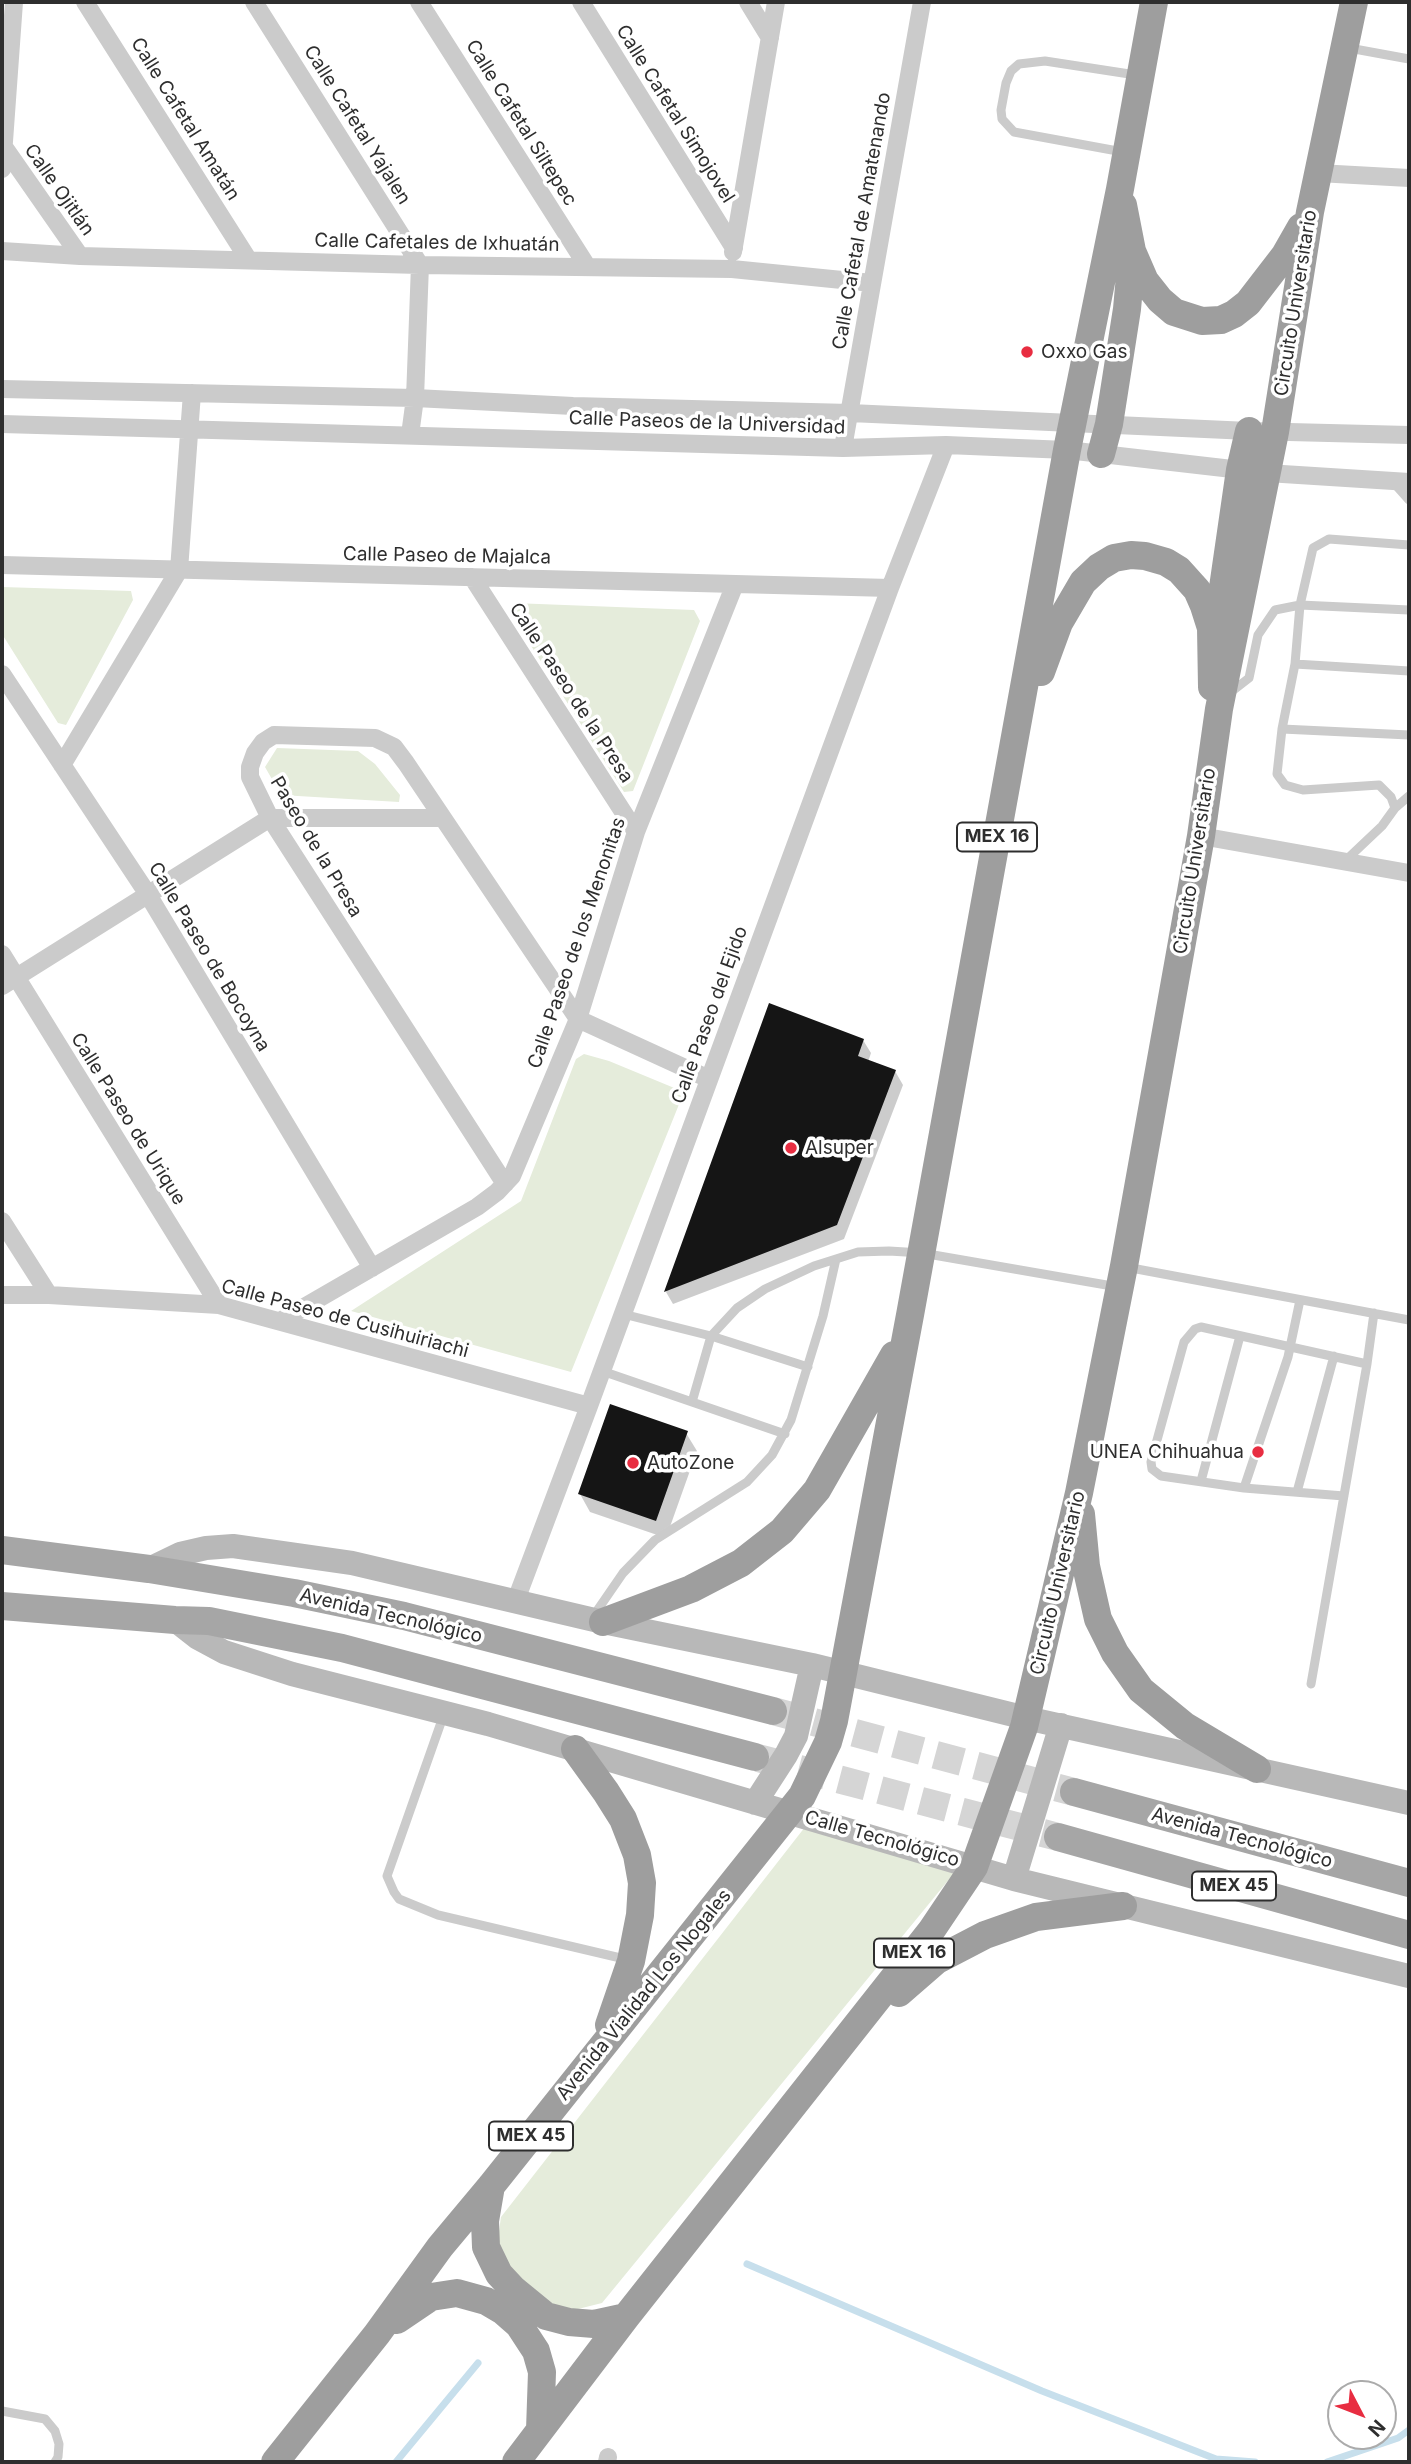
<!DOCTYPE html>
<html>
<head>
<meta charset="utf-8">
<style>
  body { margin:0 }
  #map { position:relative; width:1411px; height:2464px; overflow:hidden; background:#fff; font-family:Inter,sans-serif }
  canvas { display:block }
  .frame { position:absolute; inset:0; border:4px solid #2e2e2e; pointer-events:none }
  .north { position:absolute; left:1327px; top:2380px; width:70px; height:70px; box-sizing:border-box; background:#fff; border:2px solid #ababab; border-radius:50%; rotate:132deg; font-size:19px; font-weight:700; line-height:28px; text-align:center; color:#2e2e2e }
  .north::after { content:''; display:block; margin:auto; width:24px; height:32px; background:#e82d41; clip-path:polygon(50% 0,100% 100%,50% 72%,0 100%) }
</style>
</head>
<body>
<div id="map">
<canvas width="1411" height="2464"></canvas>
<div class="frame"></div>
<div class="north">N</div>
</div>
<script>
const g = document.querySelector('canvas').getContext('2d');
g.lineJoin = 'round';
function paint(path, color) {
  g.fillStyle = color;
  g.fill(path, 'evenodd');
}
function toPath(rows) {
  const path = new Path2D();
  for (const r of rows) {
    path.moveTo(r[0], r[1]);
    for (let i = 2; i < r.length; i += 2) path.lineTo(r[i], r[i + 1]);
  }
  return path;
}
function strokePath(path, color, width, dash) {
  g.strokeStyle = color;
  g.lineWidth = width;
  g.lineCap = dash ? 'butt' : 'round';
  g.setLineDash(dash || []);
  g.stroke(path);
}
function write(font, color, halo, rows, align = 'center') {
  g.font = font + ' Inter,sans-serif';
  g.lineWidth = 7;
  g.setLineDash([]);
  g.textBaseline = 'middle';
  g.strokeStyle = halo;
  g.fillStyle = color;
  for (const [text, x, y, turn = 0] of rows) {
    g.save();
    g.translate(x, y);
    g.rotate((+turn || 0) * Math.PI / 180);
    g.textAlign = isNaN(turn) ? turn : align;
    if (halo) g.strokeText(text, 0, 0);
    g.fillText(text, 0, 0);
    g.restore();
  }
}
paint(toPath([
  [2,587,131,591,133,600,66,725,58,723,2,634],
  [513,603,694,610,700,621,633,791,624,792,514,619],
  [277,748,358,751,375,764,400,795,399,802,281,795,265,767],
  [584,1054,609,1061,684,1092,571,1372,351,1311,521,1201,576,1059],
  [805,1827,955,1872,602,2303,570,2311,543,2301,496,2252,501,2217]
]), '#e5ecdb');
paint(toPath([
  [770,1005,863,1040,871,1053,868,1062,895,1071,903,1085,844,1239,673,1304,666,1292],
  [686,1433,697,1451,666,1538,590,1512,580,1494]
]), '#0003');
strokePath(toPath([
  [747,2264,1042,2391,1216,2459,1255,2462],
  [396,2462,478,2363],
  [1327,2462,1398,2438,1409,2430]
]), '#c7dfec', 7);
paint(toPath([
  [769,1003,864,1039,858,1056,896,1070,837,1225,664,1292],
  [610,1404,688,1431,656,1521,578,1494]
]), '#151515');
strokePath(toPath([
  [773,1711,1074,1792],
  [758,1758,1058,1837]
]), '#d5d5d5', 28, [28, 14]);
strokePath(toPath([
  [1349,48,1409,59],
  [1123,152,1014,132,1002,119,1001,110,1006,83,1011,71,1019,64,1045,61,1136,75],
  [1393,482,1409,500],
  [1409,545,1329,539,1313,548,1300,605,1409,610],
  [1295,664,1409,671],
  [1231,692,1249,678,1258,635,1275,610,1300,605,1295,664,1282,729,1277,774,1285,785,1303,790,1379,785,1391,797,1395,808,1382,826,1345,861],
  [1282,729,1409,735],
  [1395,808,1409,796],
  [1126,1267,1409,1320],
  [623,1314,711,1336,737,1308,765,1289,814,1266,858,1252,889,1251,922,1253,1118,1287],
  [602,1371,785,1434],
  [692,1402,711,1336,808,1367],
  [1201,1481,1240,1336],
  [1244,1488,1288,1357,1300,1300],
  [1297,1492,1334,1356],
  [1344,1496,1244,1488,1161,1476,1152,1469,1151,1462,1184,1342,1195,1329,1201,1327,1367,1364],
  [592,1618,623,1573,655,1540,747,1482,772,1455,791,1420,823,1316,836,1259],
  [1311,1684,1367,1364,1374,1313],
  [444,1714,387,1876,394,1892,399,1899,438,1915,629,1960],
  [2,2411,45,2419,55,2431,59,2444,58,2457,55,2462]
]), '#cbcbcb', 9);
strokePath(toPath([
  [85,2,248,259],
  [254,2,420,265,415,398,410,435],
  [419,2,587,266],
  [581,2,734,248],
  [748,2,770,38],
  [4,147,80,256],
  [2,169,14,2],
  [1318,173,1409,178],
  [2,251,80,256,420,265,732,269,872,283],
  [733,252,776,2],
  [2,389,415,398,573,406,850,413,1249,431,1409,435],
  [2,424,843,448,946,445,1067,450,1267,473,1409,482],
  [843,448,922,2],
  [2,565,890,588],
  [472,577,636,832],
  [2,674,147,893,372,1268],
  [62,765,179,570,192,393],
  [1201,836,1409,873],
  [2,954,219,1305],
  [2,986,270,818,442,818],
  [505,1184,270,818,250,777,250,767,255,753,263,742,274,735,375,738,394,747,406,763,578,1019,709,1079],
  [2,1221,49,1295],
  [2,1295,49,1295,219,1305,589,1406],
  [280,1321,477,1207,497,1192,512,1176,578,1019,636,832,735,584],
  [516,1600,589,1406,890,588,946,445],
  [607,2462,608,2457]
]), '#cbcbcb', 18);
strokePath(toPath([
  [149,1569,180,1554,206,1548,233,1546,352,1563,603,1622,812,1665,1026,1718,1409,1803],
  [175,1620,198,1638,224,1652,292,1674,488,1724,1014,1879,1409,1976],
  [755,1803,786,1755,796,1736,812,1665],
  [1014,1879,1061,1725]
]), '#b8b8b8', 24);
strokePath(toPath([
  [2,1550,149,1569,294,1593,404,1616,773,1711],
  [2,1606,175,1620,209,1621,342,1648,755,1757],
  [1074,1792,1409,1883],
  [1058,1837,1409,1935]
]), '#a6a6a6', 28);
strokePath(toPath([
  [1123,205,1132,251,1145,281,1160,300,1174,312,1202,321,1221,320,1234,314,1248,303,1285,255,1301,227],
  [1101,454,1109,424,1127,309,1132,254],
  [1216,636,1240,470,1249,431],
  [1041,672,1059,623,1083,582,1099,567,1114,558,1131,555,1145,556,1166,562,1179,570,1197,590,1204,606,1211,628,1212,687],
  [1081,1514,1086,1566,1098,1619,1115,1653,1141,1690,1185,1726,1257,1769],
  [603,1622,691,1589,741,1563,782,1531,817,1490,894,1355],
  [575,1749,606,1792,623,1819,637,1855,642,1883,640,1915,631,1961,609,2025],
  [899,1993,937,1960,985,1935,1036,1917,1123,1906],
  [491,2186,485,2221,486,2247,499,2274,513,2289,546,2316,569,2322,594,2324,626,2317],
  [397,2320,431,2297,457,2293,486,2301,503,2311,519,2325,536,2351,542,2372,540,2430],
  [275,2462,377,2334,440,2247,491,2186,802,1796,828,1742,834,1721,910,1315,1067,450,1120,189,1154,2],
  [516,2462,626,2317,931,1931,974,1867,1024,1727,1079,1493,1124,1266,1201,836,1219,709,1275,432,1310,212,1354,2]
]), '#9e9e9e', 28);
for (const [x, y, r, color] of [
  [1027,352,7,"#e82d41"],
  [791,1148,7,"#e82d41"],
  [1258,1452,7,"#e82d41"],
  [633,1463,7,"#e82d41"]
]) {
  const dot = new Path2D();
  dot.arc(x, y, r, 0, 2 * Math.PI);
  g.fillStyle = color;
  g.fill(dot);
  strokePath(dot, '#fff', 2.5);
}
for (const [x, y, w] of [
  [997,837,80],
  [1234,1886,84],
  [914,1953,80],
  [531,2136,84]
]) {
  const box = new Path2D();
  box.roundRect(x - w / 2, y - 14.5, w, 29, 5);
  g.fillStyle = '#fff';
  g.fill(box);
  strokePath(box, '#2e2e2e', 2);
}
write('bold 18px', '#2e2e2e', null, [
  ["MEX 16",997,837],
  ["MEX 45",1234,1886],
  ["MEX 16",914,1953],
  ["MEX 45",531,2136]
]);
write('19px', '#2e2e2e', '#fff', [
  ["Calle Cafetal Simojovel",675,114,58],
  ["Calle Cafetal Amatán",185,119,58],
  ["Calle Cafetal Siltepec",521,123,58],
  ["Calle Cafetal Yajalen",357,125,58],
  ["Calle Ojitlán",59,190,55],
  ["Calle Cafetal de Amatenando",862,221,-80],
  ["Calle Cafetales de Ixhuatán",437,243,1],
  ["Circuito Universitario",1296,303,-81],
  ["Calle Paseos de la Universidad",707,423,2],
  ["Calle Paseo de Majalca",447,556,1],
  ["Calle Paseo de la Presa",571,693,57],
  ["Paseo de la Presa",316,847,59],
  ["Circuito Universitario",1195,861,-81],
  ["Calle Paseo de los Menonitas",577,943,-71],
  ["Calle Paseo de Bocoyna",209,957,59],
  ["Calle Paseo del Ejido",710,1015,-70],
  ["Calle Paseo de Urique",128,1119,58],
  ["Calle Paseo de Cusihuiriachi",345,1319,15],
  ["Circuito Universitario",1058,1583,-77],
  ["Avenida Tecnológico",391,1616,13],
  ["Avenida Tecnológico",1242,1838,15],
  ["Calle Tecnológico",882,1839,16],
  ["Avenida Vialidad Los Nogales",644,1995,-51]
]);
write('19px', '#2e2e2e', '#fff', [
  ["Oxxo Gas",1041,352],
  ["Alsuper",805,1148],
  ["UNEA Chihuahua",1244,1452,"right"],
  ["AutoZone",647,1463]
], 'left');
</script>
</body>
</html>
